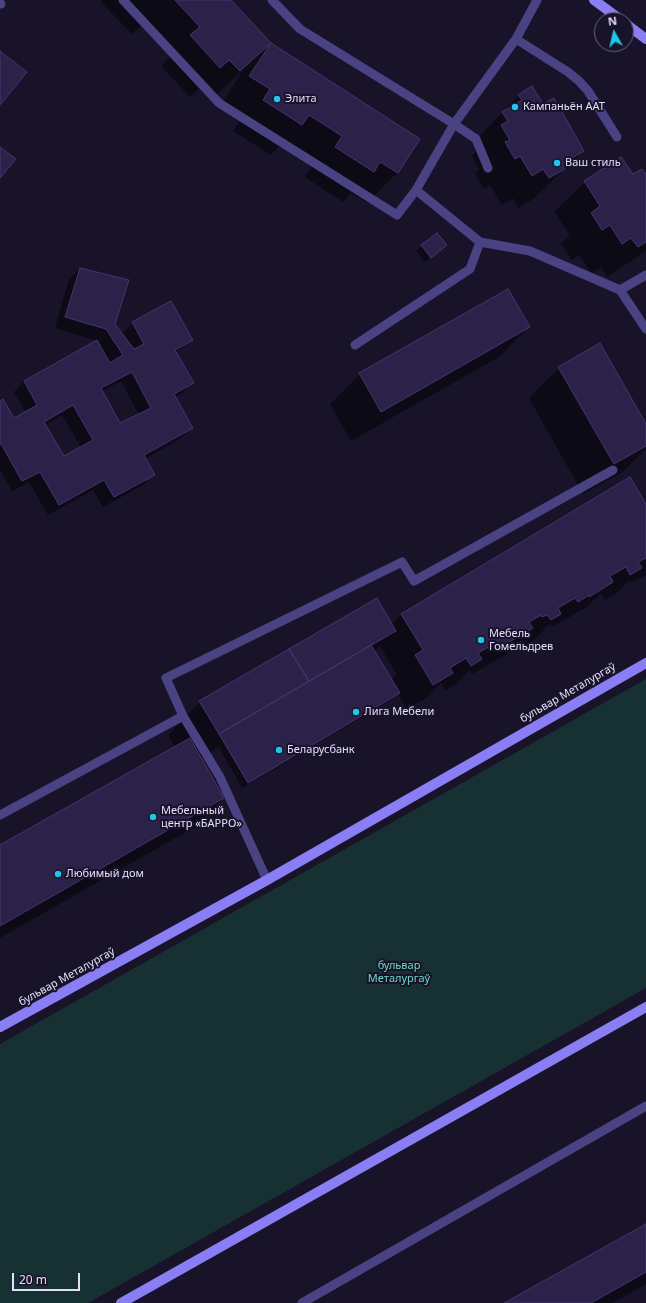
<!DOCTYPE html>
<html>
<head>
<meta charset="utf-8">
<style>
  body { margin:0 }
  #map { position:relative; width:646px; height:1303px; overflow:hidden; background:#181329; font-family:"Noto Sans",sans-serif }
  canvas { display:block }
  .north { position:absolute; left:594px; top:12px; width:40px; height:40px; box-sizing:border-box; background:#181329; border:1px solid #6a647d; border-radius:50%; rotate:352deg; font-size:11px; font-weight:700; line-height:16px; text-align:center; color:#e4defc }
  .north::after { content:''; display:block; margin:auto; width:14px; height:18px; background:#1bc7ea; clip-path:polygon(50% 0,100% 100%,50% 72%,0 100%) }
  .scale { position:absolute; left:12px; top:1273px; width:68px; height:18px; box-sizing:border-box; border:2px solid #e4defc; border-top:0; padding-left:5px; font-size:12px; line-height:14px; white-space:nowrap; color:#e4defc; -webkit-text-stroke:3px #181329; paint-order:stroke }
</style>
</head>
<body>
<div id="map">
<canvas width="646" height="1303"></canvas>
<div class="north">N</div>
<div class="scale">20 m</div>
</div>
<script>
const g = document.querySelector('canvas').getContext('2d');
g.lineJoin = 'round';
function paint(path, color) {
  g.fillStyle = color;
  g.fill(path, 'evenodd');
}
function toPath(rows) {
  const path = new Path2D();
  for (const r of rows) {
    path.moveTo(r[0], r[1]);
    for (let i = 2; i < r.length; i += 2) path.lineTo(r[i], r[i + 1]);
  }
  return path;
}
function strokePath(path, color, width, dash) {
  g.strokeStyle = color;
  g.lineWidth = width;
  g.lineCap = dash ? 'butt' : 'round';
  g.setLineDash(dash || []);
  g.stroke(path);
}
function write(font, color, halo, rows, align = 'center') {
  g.font = font + ' "Noto Sans",sans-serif';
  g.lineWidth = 4;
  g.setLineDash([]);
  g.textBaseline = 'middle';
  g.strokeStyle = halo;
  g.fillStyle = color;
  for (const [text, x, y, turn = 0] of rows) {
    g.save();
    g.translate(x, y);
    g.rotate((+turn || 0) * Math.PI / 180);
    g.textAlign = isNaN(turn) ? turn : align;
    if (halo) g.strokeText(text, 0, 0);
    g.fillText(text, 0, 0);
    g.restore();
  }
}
paint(toPath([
  [646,679,646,988,88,1303,0,1303,0,1044]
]), '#173132');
paint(toPath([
  [103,0,230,0,270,43,419,139,397,173,367,203,351,193,343,202,305,177,312,167,280,146,271,155,233,131,240,120,220,107,243,70,210,101,199,89,190,97,161,66,170,57,141,26,132,34,101,2],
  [519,95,542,106,583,151,533,199,518,208,513,198,502,205,490,185,484,189,475,173,479,169,472,156,477,150,473,143],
  [632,176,646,176,646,251,607,277,601,267,592,274,579,255,572,260,561,244,570,235,554,212,585,182],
  [437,234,446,245,425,262,416,251],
  [80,269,121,335,133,323,191,339,175,353,192,383,182,393,175,397,192,428,181,438,145,459,153,474,143,485,103,507,93,490,48,515,29,482,12,491,0,470,0,402,14,419,26,413,14,392,24,381,97,341,55,328,69,279],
  [121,381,139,415,120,425,102,391],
  [62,415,81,447,64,458,45,425],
  [529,327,499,357,351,441,330,404,360,374],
  [559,368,646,426,646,449,624,471,583,494,529,398],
  [630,479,646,505,646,575,632,583,630,580,616,594,605,600,601,593,587,607,552,627,550,623,535,639,525,645,522,639,507,654,472,674,470,670,456,684,445,691,441,683,426,698,407,709,398,694,394,698,242,788,219,747,200,758,223,798,193,828,0,938,0,846,175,747,168,735,200,702,391,625,401,615],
  [380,646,397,675,391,680,374,652],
  [646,1225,646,1284,613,1303,506,1303]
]), '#0007');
const building = toPath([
  [175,0,231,0,271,43,240,71,229,60,220,68,190,35,200,27,175,0],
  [271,43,420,139,398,173,380,162,374,172,335,147,342,136,309,115,302,125,263,100,270,89,249,76,271,43],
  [0,51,27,72,0,105,0,51],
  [532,86,543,104,554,98,584,151,562,164,565,169,549,178,543,169,532,176,520,156,515,159,505,142,510,140,501,125,508,121,502,112,522,100,518,95,532,86],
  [0,147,16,159,0,178,0,147],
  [621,157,633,174,642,169,646,174,646,242,638,247,631,238,622,244,610,225,602,230,591,213,600,206,584,181,621,157],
  [437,233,447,245,431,258,421,245,437,233],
  [80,268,129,280,115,324,134,349,144,344,132,322,171,301,193,340,175,350,194,383,174,394,193,428,144,455,155,475,114,497,104,480,59,505,40,472,22,481,1,444,0,445,0,401,3,399,14,418,37,405,24,381,97,340,110,363,123,355,106,329,65,317,80,268],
  [132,372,151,408,120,423,101,388,132,372],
  [73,405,93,440,64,456,44,422,73,405],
  [508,289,530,327,381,412,359,373,508,289],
  [600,343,646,424,646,446,614,464,558,367,600,343],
  [630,477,646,504,646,558,638,562,642,568,630,575,626,567,610,576,613,582,589,597,589,595,578,602,575,598,558,608,561,614,551,620,547,615,542,617,541,615,529,622,533,628,497,649,494,644,478,653,482,659,471,666,466,658,450,668,453,673,433,685,415,655,423,650,401,614,630,477],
  [377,598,396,631,309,681,289,649,377,598],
  [371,645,400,693,248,783,219,734,371,645],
  [289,649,309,681,219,734,199,701,289,649],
  [190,738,224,798,0,926,0,845,190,738],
  [646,1224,646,1272,591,1303,504,1303,646,1224]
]);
paint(building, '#2c2148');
strokePath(building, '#453572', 1);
strokePath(toPath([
  [123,0,219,103,397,215,416,190,454,124,516,39,537,0],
  [272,0,300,29,454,124,476,139,488,168],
  [0,4,1,4],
  [516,39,568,72,579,81,588,91,617,137],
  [416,190,480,242,530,251,620,290,646,329],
  [620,290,646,275],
  [355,345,470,269,480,242],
  [0,815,183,716],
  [267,880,220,777,183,716,166,678,402,562,414,581,613,470],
  [302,1303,646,1106]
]), '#4a4383', 9);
strokePath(toPath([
  [594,0,621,20],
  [626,24,646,39],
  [0,1027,267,880,646,663],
  [121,1303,646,1007]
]), '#897ef3', 10);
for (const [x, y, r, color] of [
  [277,99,4,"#1bc7ea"],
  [515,107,4,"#1bc7ea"],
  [557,163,4,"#1bc7ea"],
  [481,640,4,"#1bc7ea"],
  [356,712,4,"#1bc7ea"],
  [279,750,4,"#1bc7ea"],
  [153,817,4,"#1bc7ea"],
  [58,874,4,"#1bc7ea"]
]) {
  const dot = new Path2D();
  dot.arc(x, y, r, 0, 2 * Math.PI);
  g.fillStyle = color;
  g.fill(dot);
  strokePath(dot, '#181329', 1.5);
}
write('11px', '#e4defc', '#181329', [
  ["Элита",285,99],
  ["Кампаньён ААТ",523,107],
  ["Ваш стиль",565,163],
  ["Мебель",489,634],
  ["Гомельдрев",489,647],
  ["Лига Мебели",364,712],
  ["Беларусбанк",287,750],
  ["Мебельный",161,811],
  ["центр «БАРРО»",161,824],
  ["Любимый дом",66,874]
], 'left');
write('11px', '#e4defc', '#181329', [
  ["бульвар Металургаў",568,693,-30],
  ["бульвар Металургаў",67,977,-29]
]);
write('11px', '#6fd7c4', '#181329', [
  ["бульвар",399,966],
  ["Металургаў",399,979]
]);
</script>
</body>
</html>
